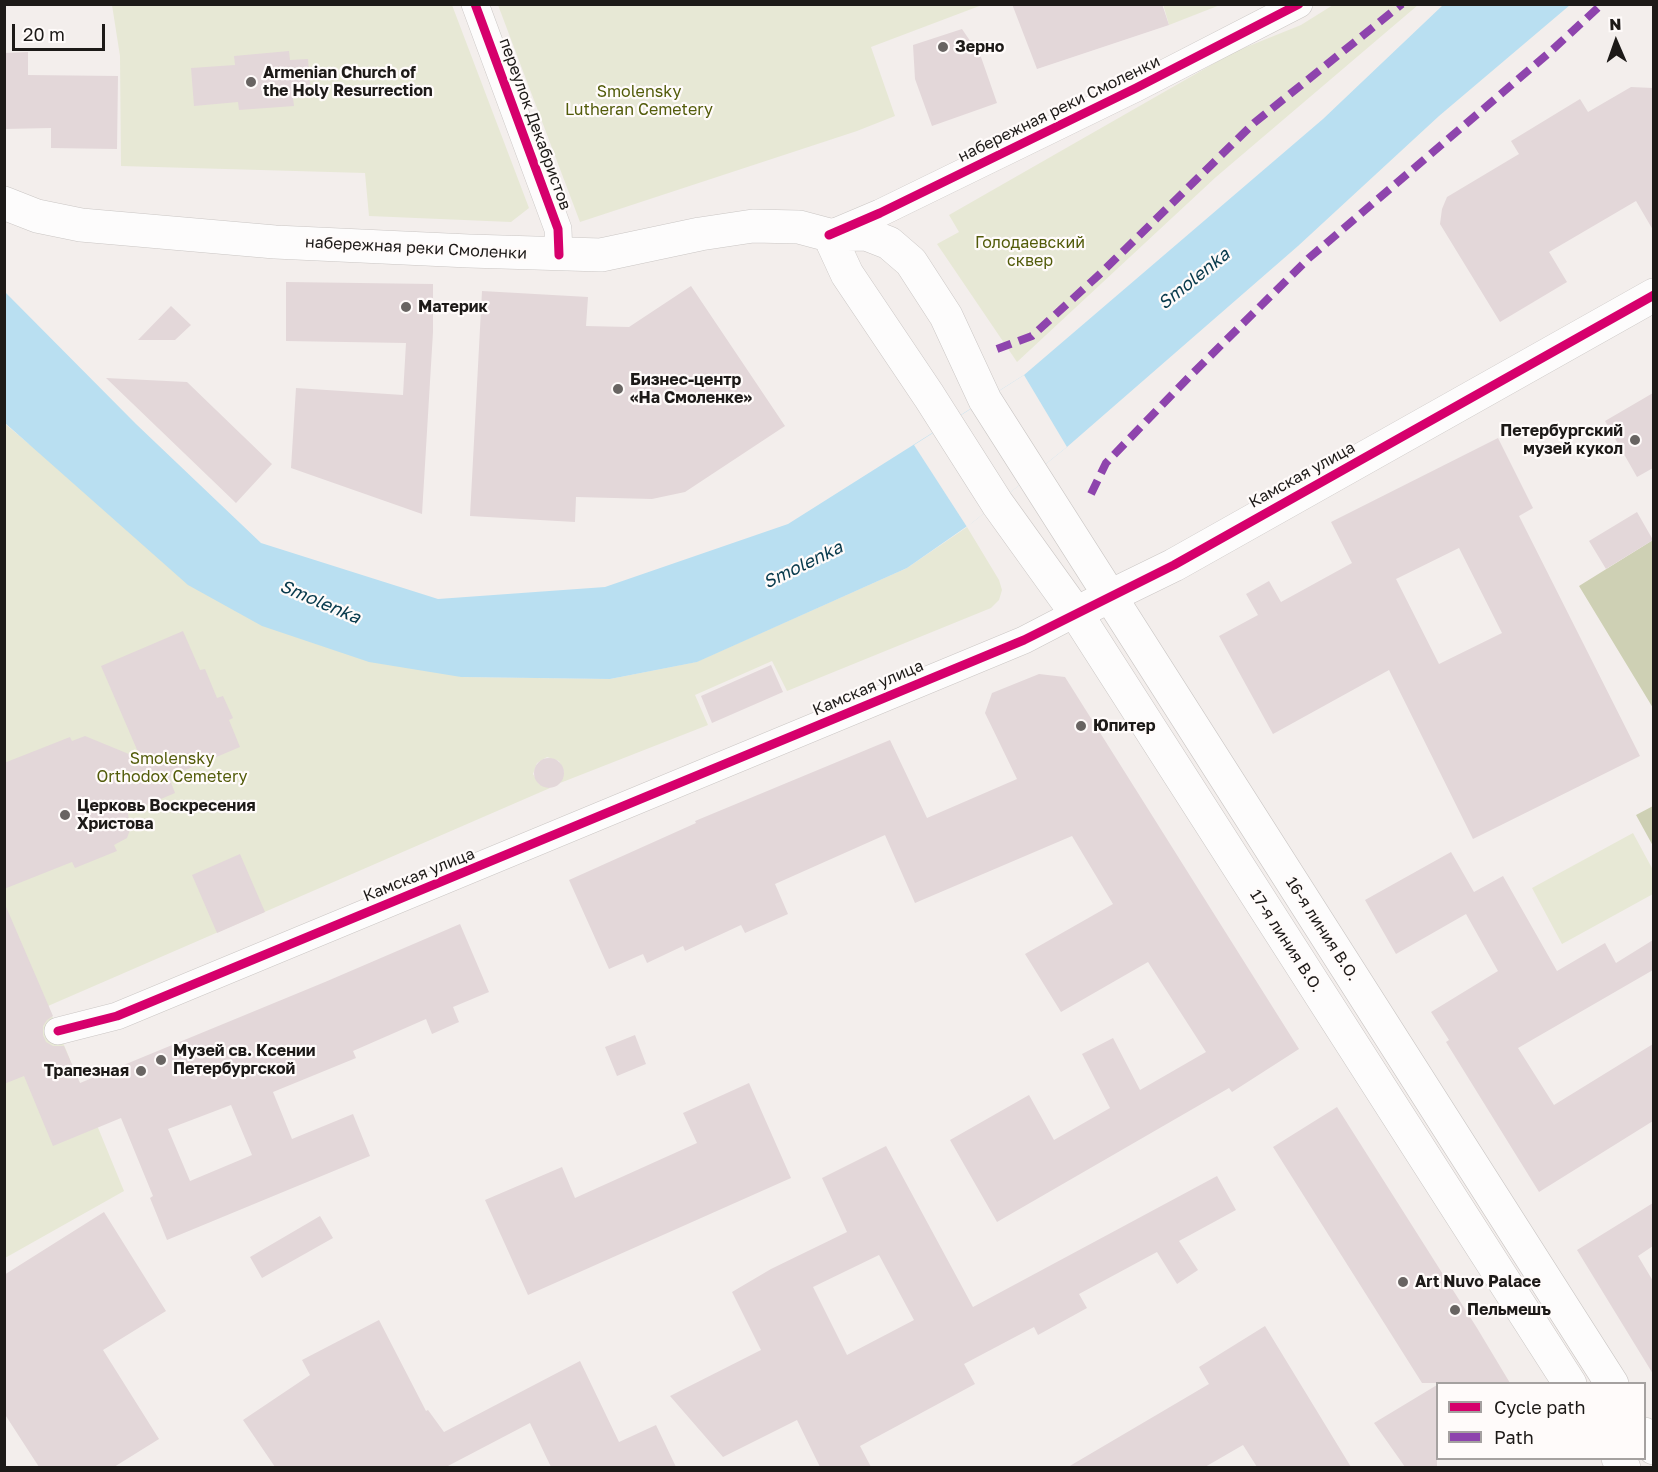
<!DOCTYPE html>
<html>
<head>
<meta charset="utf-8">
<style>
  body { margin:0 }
  #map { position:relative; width:1658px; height:1472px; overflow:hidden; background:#f3eeec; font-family:"Golos Text",sans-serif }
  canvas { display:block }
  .frame { position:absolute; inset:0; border:6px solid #1d1a18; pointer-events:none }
  .legend { position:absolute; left:1436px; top:1382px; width:210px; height:78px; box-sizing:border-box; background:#fffbfa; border:2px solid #a5a1a0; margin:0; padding:8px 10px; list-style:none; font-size:18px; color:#1d1a18 }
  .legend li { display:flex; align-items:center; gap:12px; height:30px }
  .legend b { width:30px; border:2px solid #a5a1a0 }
  .north { position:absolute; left:1586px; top:12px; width:60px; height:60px; -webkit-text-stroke:4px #fffbfa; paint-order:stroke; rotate:358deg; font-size:16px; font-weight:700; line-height:24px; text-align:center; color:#1d1a18 }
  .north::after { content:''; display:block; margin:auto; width:21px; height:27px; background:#1d1a18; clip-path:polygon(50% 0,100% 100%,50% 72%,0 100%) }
  .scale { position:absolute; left:12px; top:24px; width:93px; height:27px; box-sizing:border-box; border:3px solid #1d1a18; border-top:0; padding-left:8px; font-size:18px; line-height:21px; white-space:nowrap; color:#1d1a18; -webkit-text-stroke:4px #fffbfa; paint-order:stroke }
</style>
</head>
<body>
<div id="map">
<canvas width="1658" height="1472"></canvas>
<div class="frame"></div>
<ul class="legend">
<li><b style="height:8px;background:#d6006c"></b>Cycle path</li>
<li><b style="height:8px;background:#8e44ad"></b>Path</li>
</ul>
<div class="north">N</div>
<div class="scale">20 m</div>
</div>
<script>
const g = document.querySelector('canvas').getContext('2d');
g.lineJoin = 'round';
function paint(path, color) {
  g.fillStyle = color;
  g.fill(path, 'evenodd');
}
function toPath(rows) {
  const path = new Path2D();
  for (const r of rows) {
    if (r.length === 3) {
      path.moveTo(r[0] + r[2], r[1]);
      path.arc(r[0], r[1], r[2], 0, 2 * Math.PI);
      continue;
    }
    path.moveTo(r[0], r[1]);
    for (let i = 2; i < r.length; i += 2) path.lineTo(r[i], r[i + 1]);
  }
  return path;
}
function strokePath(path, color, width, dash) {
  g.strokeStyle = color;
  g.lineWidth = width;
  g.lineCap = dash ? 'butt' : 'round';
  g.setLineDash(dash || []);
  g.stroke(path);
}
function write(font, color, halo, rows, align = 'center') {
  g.font = font + ' "Golos Text",sans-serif';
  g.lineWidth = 4.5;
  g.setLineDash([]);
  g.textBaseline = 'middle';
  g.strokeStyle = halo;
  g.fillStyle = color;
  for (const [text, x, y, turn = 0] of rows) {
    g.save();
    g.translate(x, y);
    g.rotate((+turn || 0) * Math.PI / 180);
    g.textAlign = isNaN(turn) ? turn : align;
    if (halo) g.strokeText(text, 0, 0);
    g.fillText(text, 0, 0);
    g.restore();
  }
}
paint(toPath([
  [1163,4,1220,4,1220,5,1169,25],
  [112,5,452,5,529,208,511,222,369,216,365,173,121,166,120,56],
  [498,5,982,5,871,47,895,116,857,131,580,222],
  [1333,5,1418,5,1216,177,1017,362,937,244,959,232,949,215,1234,52,1301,25],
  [4,423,29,444,461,677,610,679,696,662,907,568,967,527,999,580,1002,590,999,600,991,608,787,691,772,661,695,695,708,725,560,783,564,772,559,761,547,757,537,763,533,774,539,784,550,788,48,1006,124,1191,5,1258],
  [1633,833,1653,870,1653,894,1562,944,1532,888]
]), '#e7e8d5');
paint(toPath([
  [1653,540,1653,708,1579,586],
  [1653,806,1653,846,1636,815]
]), '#ced0b4');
paint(toPath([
  [1443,5,1570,5,1439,116,1298,246,1067,447,973,522,907,568,697,662,610,679,461,677,369,662,262,626,188,585,5,423,4,291,136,424,261,543,438,599,605,587,788,524,1024,375,1323,119]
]), '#b9dff1');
paint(toPath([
  [1024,375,1067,447,967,527,914,445]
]), '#f3eeec');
paint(toPath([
  [1012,4,1162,4,1169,25,1037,69],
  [962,29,981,57,997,103,932,126,915,79,913,45],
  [289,51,290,60,308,59,311,96,293,98,294,106,239,110,238,102,194,106,191,68,235,65,234,56],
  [28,52,28,75,118,76,117,149,51,148,51,128,4,129,4,53],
  [1631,87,1653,88,1653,230,1636,201,1549,252,1567,282,1500,322,1440,224,1442,209,1447,197,1519,154,1511,141,1580,99,1588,112],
  [286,282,433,284,433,332,422,514,291,468,296,388,403,395,406,343,286,341],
  [691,286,785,426,685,492,652,499,576,497,575,522,470,516,482,291,588,297,586,326,629,327],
  [171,306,191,325,175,340,138,340],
  [106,378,187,382,272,464,236,503],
  [1653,393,1653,468,1637,477,1605,421],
  [1498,438,1533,508,1519,516,1640,756,1473,839,1389,670,1273,734,1219,636,1258,615,1246,594,1269,581,1281,602,1352,563,1331,522],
  [1459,548,1502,633,1439,664,1396,579],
  [1637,512,1653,540,1606,569,1589,541],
  [183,631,200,670,205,669,217,698,223,696,233,718,229,720,240,747,169,777,175,793,128,813,130,830,127,838,114,845,117,851,75,868,72,862,4,889,4,763,70,737,72,741,85,736,141,759,101,666],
  [771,665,783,692,712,723,701,696],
  [1039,674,1065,677,1299,1049,1232,1092,1229,1088,997,1222,950,1140,1029,1095,1054,1140,1110,1108,1082,1054,1113,1038,1140,1090,1206,1052,1148,962,1061,1012,1025,954,1113,904,1072,836,915,903,885,835,775,884,788,914,745,933,741,925,685,951,683,946,647,963,643,954,609,969,569,880,696,823,695,821,890,740,927,818,1017,779,985,713,992,693],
  [549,773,15],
  [1451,852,1474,892,1503,876,1557,971,1605,943,1616,963,1653,940,1653,970,1518,1048,1554,1105,1653,1044,1653,1121,1539,1192,1446,1042,1449,1040,1431,1012,1498,971,1466,914,1396,954,1365,900],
  [240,854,265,912,217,933,192,875],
  [4,902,53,1016,47,1020,43,1026,43,1035,46,1042,53,1046,64,1046,80,1083,325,982,460,924,489,992,453,1007,459,1022,432,1034,426,1019,353,1051,356,1058,273,1092,292,1139,353,1114,370,1156,167,1240,150,1198,153,1196,121,1118,53,1146,24,1076,4,1084],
  [231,1105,252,1155,190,1181,168,1129],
  [635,1035,646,1064,617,1076,605,1047],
  [749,1083,791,1178,528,1295,485,1200,562,1167,575,1198,697,1143,683,1113],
  [1337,1107,1477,1328,1510,1383,1422,1383,1273,1147],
  [886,1146,973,1307,1217,1176,1236,1210,1179,1241,1198,1270,1177,1284,1157,1252,1079,1294,1087,1308,1038,1335,1034,1327,964,1364,975,1384,860,1446,871,1467,820,1467,797,1420,723,1457,670,1396,761,1350,732,1292,771,1269,847,1232,822,1178],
  [879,1255,914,1320,847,1355,813,1287],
  [1653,1203,1653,1246,1638,1256,1653,1281,1653,1374,1577,1250],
  [104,1212,166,1311,103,1350,159,1439,114,1467,39,1467,4,1413,4,1275],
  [320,1216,333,1238,262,1278,250,1257],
  [379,1320,426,1411,428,1410,444,1432,580,1361,619,1442,656,1425,676,1467,551,1467,530,1423,446,1467,275,1467,243,1420,310,1375,302,1360],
  [1265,1326,1351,1467,1257,1467,1243,1445,1205,1467,1068,1467,1209,1384,1199,1367],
  [1437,1385,1437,1467,1405,1467,1374,1423]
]), '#e3d7d9');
const street = toPath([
  [475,4,558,229,559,255],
  [835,232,880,213,1136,88,1299,4],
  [58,1031,117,1016,1024,640,1076,613]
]);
const secondary = toPath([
  [4,203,37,216,81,225,275,242,469,251,601,255,700,234,753,226,799,227,829,235,866,234,889,243,911,262,946,316,985,400,1612,1384],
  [829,235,847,274,929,396,997,503,1076,613,1570,1384],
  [1090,606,1174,565,1654,295],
  [1644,1434,1654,1448],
  [1618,1458,1624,1468]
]);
strokePath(street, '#cac6c4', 28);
strokePath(secondary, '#cac6c4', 34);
strokePath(street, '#fdfcfc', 27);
strokePath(secondary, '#fdfcfc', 33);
strokePath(toPath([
  [997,349,1032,336,1101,273,1254,123,1402,4],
  [1091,494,1106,463,1189,377,1309,258,1550,52,1602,4]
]), '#8e44ad', 8, [15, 8]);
strokePath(toPath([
  [475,4,558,229,559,255],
  [829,235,880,213,1136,88,1299,4],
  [58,1031,117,1016,1024,640,1174,565,1654,295]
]), '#d6006c', 9);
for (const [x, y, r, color] of [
  [943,47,6,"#686462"],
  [251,82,6,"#686462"],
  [406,307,6,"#686462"],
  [618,389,6,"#686462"],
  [1635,440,6,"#686462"],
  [1081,726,6,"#686462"],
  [65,815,6,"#686462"],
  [161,1060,6,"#686462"],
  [141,1071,6,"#686462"],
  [1403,1282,6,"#686462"],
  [1455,1310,6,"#686462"]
]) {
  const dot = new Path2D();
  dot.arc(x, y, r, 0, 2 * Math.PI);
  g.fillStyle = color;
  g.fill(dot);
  strokePath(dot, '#fffbfa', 2);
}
write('bold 16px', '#1d1a18', '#fffbfa', [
  ["Зерно",955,47],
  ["Armenian Church of",263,73],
  ["the Holy Resurrection",263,91],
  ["Материк",418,307],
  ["Бизнес-центр",630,380],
  ["«На Смоленке»",630,398],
  ["Петербургский",1623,431,"right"],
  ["музей кукол",1623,449,"right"],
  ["Юпитер",1093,726],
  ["Церковь Воскресения",77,806],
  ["Христова",77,824],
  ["Музей св. Ксении",173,1051],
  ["Петербургской",173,1069],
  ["Трапезная",129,1071,"right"],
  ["Art Nuvo Palace",1415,1282],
  ["Пельмешъ",1467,1310]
], 'left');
write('16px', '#525b09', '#fffbfa', [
  ["Smolensky",639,92],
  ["Lutheran Cemetery",639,110],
  ["Голодаевский",1030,243],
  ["сквер",1030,261],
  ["Smolensky",172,759],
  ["Orthodox Cemetery",172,777]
]);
write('16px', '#1d1a18', '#fffbfa', [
  ["набережная реки Смоленки",1059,109,-26],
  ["переулок Декабристов",535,124,70],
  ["набережная реки Смоленки",416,248,3],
  ["Камская улица",1302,475,-29],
  ["Камская улица",868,688,-23],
  ["Камская улица",419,875,-22],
  ["16-я линия В.О.",1322,929,57],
  ["17-я линия В.О.",1286,941,57]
]);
write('italic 18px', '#083a4c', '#fffbfa', [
  ["Smolenka",1194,279,-39],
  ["Smolenka",803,565,-26],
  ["Smolenka",320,602,23]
]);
</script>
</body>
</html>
